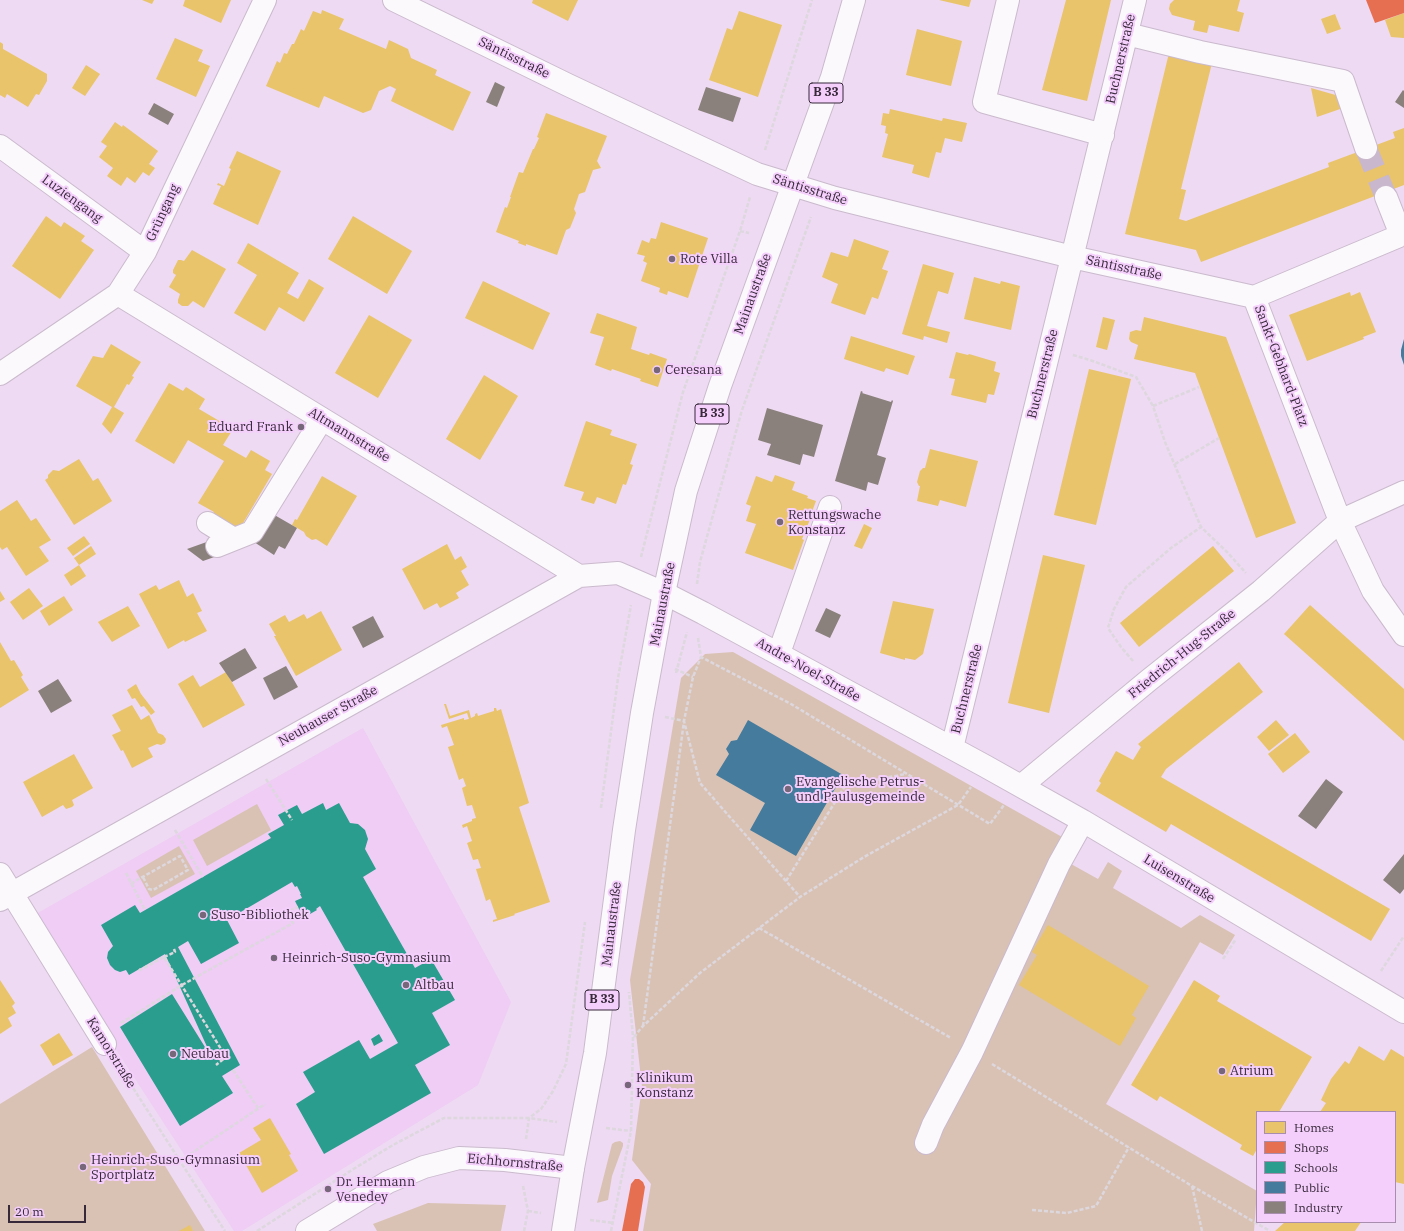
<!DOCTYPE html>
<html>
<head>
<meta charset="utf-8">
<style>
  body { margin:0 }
  #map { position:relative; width:1404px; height:1231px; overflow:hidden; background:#eedaf2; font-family:"IBM Plex Serif",serif }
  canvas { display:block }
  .legend { position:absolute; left:1256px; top:1111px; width:140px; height:112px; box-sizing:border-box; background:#f5cffc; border:1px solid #a98dae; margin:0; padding:5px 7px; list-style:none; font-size:12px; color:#37293a }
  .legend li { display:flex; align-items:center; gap:8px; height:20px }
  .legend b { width:20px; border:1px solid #a98dae }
  .scale { position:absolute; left:8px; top:1205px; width:78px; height:18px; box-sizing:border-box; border:2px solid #37293a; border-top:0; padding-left:5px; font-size:12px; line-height:14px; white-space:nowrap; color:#37293a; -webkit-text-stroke:3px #f5cffc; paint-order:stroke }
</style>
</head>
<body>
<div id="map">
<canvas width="1404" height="1231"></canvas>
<ul class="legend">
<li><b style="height:11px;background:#e9c46a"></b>Homes</li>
<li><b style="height:11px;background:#e76f51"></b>Shops</li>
<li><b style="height:11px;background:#2a9d8f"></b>Schools</li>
<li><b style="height:11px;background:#457b9d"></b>Public</li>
<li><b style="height:11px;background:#8a817c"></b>Industry</li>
</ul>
<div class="scale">20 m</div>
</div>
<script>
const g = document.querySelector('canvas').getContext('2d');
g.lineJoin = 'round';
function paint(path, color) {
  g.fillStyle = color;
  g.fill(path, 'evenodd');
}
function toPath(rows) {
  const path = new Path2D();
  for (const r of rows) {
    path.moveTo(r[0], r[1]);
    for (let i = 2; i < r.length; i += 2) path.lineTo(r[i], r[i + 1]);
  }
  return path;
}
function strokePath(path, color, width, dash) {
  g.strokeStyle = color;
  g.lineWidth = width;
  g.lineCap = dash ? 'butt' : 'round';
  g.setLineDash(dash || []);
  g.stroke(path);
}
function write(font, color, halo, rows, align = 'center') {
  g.font = font + ' "IBM Plex Serif",serif';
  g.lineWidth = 4;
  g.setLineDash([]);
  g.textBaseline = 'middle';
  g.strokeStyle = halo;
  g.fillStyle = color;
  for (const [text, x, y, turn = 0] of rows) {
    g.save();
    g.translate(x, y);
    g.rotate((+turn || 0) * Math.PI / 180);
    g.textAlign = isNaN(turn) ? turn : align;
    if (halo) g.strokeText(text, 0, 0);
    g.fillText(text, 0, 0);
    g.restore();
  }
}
paint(toPath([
  [363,728,511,1002,478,1085,242,1231,234,1231,100,1025,36,914]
]), '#efcdf5');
paint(toPath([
  [733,652,1071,842,1062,859,1098,879,1108,862,1122,871,1113,888,1181,928,1200,915,1235,935,1223,955,1200,942,1106,1104,1257,1191,1254,1231,643,1231,651,1184,632,1160,642,1087,630,980,681,678,705,654],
  [257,804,271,830,207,866,193,840],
  [179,846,195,874,151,898,136,871],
  [92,1047,205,1231,0,1231,0,1104],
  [620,1141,623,1143,623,1146,612,1176,608,1200,597,1203,612,1144,615,1142],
  [428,1203,506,1205,501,1231,377,1231,373,1224]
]), '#d9c2b4');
paint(toPath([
  [142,0,154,0,152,4],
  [185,0,231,0,221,23,183,6],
  [533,0,578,0,568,21,532,3],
  [939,0,971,0,969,7],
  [1066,0,1111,0,1087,101,1042,90],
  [1174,0,1240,0,1237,11,1244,13,1239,32,1209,25,1207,33,1193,30,1195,21,1172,15,1169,9,1170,4],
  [322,10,344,19,339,29,386,49,389,40,408,49,411,58,437,70,435,75,471,92,453,131,391,101,396,89,390,86,379,91,371,110,363,113,324,96,319,108,266,86,277,61,280,63,284,53,287,54,292,44,294,44,301,29,304,31,313,11,321,14],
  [739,11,782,25,758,97,709,80,727,28,732,30],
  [1404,13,1404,38,1391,37,1385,20],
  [1335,14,1341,29,1327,34,1321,19],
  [917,29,962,41,951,86,906,75],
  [175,38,203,50,198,61,210,66,196,97,156,79],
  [0,42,3,44,3,49,47,74,47,81,39,95,36,94,28,107,7,94,5,98,0,95],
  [1169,53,1212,63,1181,189,1186,190,1179,219,1186,221,1329,167,1328,163,1395,138,1393,132,1404,128,1404,185,1201,262,1196,250,1125,234],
  [86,65,100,74,85,96,72,88],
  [1311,88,1339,96,1343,108,1317,117],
  [890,109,942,121,943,118,967,123,962,142,945,138,941,153,936,152,929,178,912,173,914,165,882,157,888,134,885,133,886,126,881,125,883,113,889,114],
  [546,113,607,136,597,161,601,168,593,170,585,192,579,194,574,209,576,213,570,228,566,230,557,255,526,244,526,246,518,243,519,241,496,232,505,207,507,208,511,197,510,197,519,172,523,173,533,149,534,149,539,138,537,137],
  [115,122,122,127,123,125,158,151,149,164,155,168,149,176,143,172,135,183,127,177,121,186,107,176,113,168,99,157,107,146,101,142],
  [237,151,281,171,258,225,213,204,221,186,217,185,218,183,224,186,231,169,229,168],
  [46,216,61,227,64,222,85,236,81,241,94,250,60,299,12,266],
  [353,216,412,251,387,294,328,259],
  [661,222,708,238,688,298,668,291,667,295,659,292,660,288,641,281,647,263,643,261,645,256,637,254,642,240,649,243,651,238,656,239],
  [854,239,889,251,882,269,888,271,878,299,872,297,865,315,831,303,838,284,822,277,831,252,848,257],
  [248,243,299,273,287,293,298,299,309,279,324,288,304,322,279,307,265,331,234,313,257,275,237,263],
  [192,250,226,269,204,308,193,301,188,306,182,306,178,303,178,300,180,294,169,287,176,275,173,273,173,270,178,260,181,260,184,261],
  [923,264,954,273,948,294,938,291,927,326,950,332,947,343,924,336,923,340,902,334],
  [974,277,1000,284,1001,281,1020,286,1011,330,964,319],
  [483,281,550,313,533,350,465,318],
  [1350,292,1351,296,1360,292,1376,332,1363,337,1364,339,1307,361,1289,315],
  [597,313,637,327,631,349,649,355,650,353,667,359,658,387,640,381,641,379,612,369,611,371,595,365,604,337,590,333],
  [369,315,412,340,378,398,335,373],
  [1103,317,1115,320,1107,350,1096,347],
  [1144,317,1226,337,1296,523,1256,538,1195,373,1134,359,1138,345,1131,342,1129,339,1130,332,1136,330,1141,331],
  [851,336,915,356,908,375,886,368,884,372,844,359],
  [111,344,141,362,132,376,134,377,129,385,127,384,114,407,124,413,111,434,102,424,112,407,76,386,93,356,103,358],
  [956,352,968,355,969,354,996,362,994,371,1000,373,994,395,988,394,986,403,951,395,955,379,949,378],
  [1089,369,1131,379,1096,525,1054,515],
  [484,375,518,396,480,460,446,439],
  [169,383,183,391,186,387,205,399,199,409,233,429,223,445,246,458,251,450,270,461,265,470,272,474,239,530,211,517,214,512,198,503,224,461,188,440,174,464,135,441],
  [586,421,612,430,610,435,637,444,630,464,633,465,626,485,623,484,616,504,597,497,594,504,581,500,584,492,564,486],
  [930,449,978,461,966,507,940,500,938,506,917,501,920,486,919,486,917,482,920,471,923,468,925,468],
  [79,459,93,481,98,478,112,501,74,525,45,480,48,478,48,475,53,470,59,471],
  [775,475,795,482,792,490,808,496,807,498,816,501,810,517,811,517,802,539,804,540,793,570,745,553,756,524,746,521,751,506,746,504,756,476,772,482],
  [322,476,357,496,327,546,316,539,312,540,306,536,304,532,292,525,295,519,297,520],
  [17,500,31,521,36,518,51,540,39,547,49,561,26,576,7,547,2,550,0,547,0,511],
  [864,524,872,528,862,549,854,546],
  [84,536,90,544,73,556,67,548],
  [447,544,455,560,461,556,467,567,461,571,469,585,456,593,459,598,440,608,437,603,424,610,402,569],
  [91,546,96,554,79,565,86,576,71,586,64,575,79,565,74,558],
  [1213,546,1234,571,1139,647,1120,623],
  [1043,555,1085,565,1049,713,1008,703],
  [179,580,187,597,193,593,202,611,197,613,207,631,185,642,184,640,168,649,139,594,156,585,159,590],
  [29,588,43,606,23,620,10,602],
  [0,591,5,599,0,602],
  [64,596,73,610,49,626,40,611],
  [893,601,934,609,923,654,915,660,905,658,905,660,880,653],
  [1310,605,1404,689,1404,741,1284,634],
  [128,606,140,626,112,642,98,622],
  [321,611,342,650,296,676,274,636,276,636,269,624,285,615,289,622,304,614,307,619],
  [0,642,11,661,14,660,23,675,21,677,29,690,0,708],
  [1239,662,1263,692,1166,769,1161,777,1390,909,1371,941,1171,824,1166,832,1096,791,1101,783,1099,781,1116,751,1133,760,1141,747,1138,744],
  [226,672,245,705,203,728,178,684,193,675,200,687],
  [136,684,141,694,155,712,151,715,144,706,141,707,135,698,132,699,127,690],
  [444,704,446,704,450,716,469,710,471,718,475,716,475,714,477,713,478,716,494,711,494,708,496,708,497,711,501,709,529,803,519,807,550,902,514,914,515,915,493,922,493,920,497,919,490,899,486,901,476,869,481,868,478,859,473,860,467,843,472,841,467,826,463,828,462,825,472,821,472,819,476,818,472,805,467,806,462,788,466,786,463,778,459,780,448,747,454,745,447,726,442,728,441,725,464,718,464,720,469,719,467,713,449,719],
  [132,705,141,720,149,715,158,733,163,735,166,739,165,743,161,745,157,744,148,748,153,757,132,768,123,750,121,751,112,735,121,731,112,715],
  [1276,720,1289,735,1269,751,1257,737],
  [1295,733,1310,752,1283,773,1268,754],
  [74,754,93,788,72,800,74,805,72,807,66,809,63,805,42,817,23,782],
  [1048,925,1149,986,1132,1015,1136,1018,1120,1046,1019,985,1037,955,1032,952],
  [0,980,15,1003,12,1006,16,1013,8,1018,12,1026,0,1034],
  [1194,980,1220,996,1217,1001,1312,1057,1279,1112,1257,1112,1257,1149,1253,1156,1240,1149,1242,1145,1160,1096,1157,1101,1131,1085],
  [59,1033,73,1055,53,1066,40,1045],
  [1359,1046,1384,1061,1391,1049,1404,1057,1404,1184,1395,1182,1395,1112,1320,1112,1326,1103,1321,1100,1331,1079,1345,1061,1349,1064],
  [270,1118,291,1154,289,1155,298,1171,262,1193,239,1153,261,1140,253,1128],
  [1285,1222,1361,1222,1355,1231,1275,1231],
  [190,1225,193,1231,179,1231]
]), '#e9c46a');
paint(toPath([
  [1366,0,1404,0,1404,13,1375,23],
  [635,1179,639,1179,643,1182,645,1187,638,1231,622,1231,631,1184]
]), '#e76f51');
paint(toPath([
  [323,803,326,810,339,803,350,823,358,824,365,830,368,839,365,849,376,869,363,877,415,968,431,959,455,1000,432,1013,450,1045,415,1065,431,1093,324,1154,296,1104,315,1092,303,1072,359,1040,370,1059,398,1043,320,906,316,909,317,910,310,914,308,909,301,913,295,901,302,898,300,894,301,894,297,886,295,887,292,882,227,920,239,943,201,964,188,941,178,947,240,1065,222,1076,233,1093,180,1126,120,1027,172,994,213,1060,165,954,129,975,126,970,120,972,115,970,110,965,107,958,108,952,113,946,101,925,135,905,140,913,271,838,268,834,284,825,278,815,297,805,302,814],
  [379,1034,383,1041,374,1046,371,1039]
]), '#2a9d8f');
paint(toPath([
  [1404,339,1404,365,1401,356,1401,350],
  [748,720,843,775,796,856,750,830,765,803,716,775,729,754,726,749,731,741,737,740]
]), '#457b9d');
paint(toPath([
  [495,82,505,87,497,107,486,102],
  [706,87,741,98,733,122,698,110],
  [1403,90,1404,91,1404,108,1395,102],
  [154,103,174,114,168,125,148,114],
  [861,391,863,392,862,393,891,402,892,400,893,401,877,455,886,458,878,485,868,482,866,491,835,481],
  [767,408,823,425,814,457,803,454,800,465,767,455,771,444,758,440],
  [271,513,297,528,285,549,279,546,274,555,254,542],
  [215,539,220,555,203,561,187,549],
  [826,608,841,615,830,638,815,631],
  [373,616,384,637,363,648,352,627],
  [245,648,257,668,232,682,219,663],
  [286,666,298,687,274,700,263,678],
  [58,679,72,701,51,713,38,691],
  [1326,779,1343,792,1316,829,1298,816],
  [1404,854,1404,889,1400,894,1383,880]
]), '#8a817c');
strokePath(toPath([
  [1366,148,1386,197]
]), '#c9b7cd', 22, [22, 11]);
const minor = toPath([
  [394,0,568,85,757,174,835,198,1072,257,1254,297],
  [1008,0,984,102,1103,135],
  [1127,34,1200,52,1343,81,1366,148],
  [0,146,145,252],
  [1386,197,1401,235],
  [118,294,579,576],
  [1254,297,1340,521,1373,591,1404,635],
  [1254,297,1404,234],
  [0,374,118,294,145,252,265,0],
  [208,523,234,539],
  [217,546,252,532,322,419],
  [779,653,830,507],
  [952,748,1135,0],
  [1021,786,1149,680,1261,591,1340,521,1404,492],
  [0,874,105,1044],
  [0,900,579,576,618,573,664,593,703,613,985,766,1083,821,1404,1012],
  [926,1143,933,1125,972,1052,1059,864,1083,821],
  [307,1231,388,1182,424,1167,459,1158,505,1160,573,1168]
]);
const major = toPath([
  [563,1231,573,1168,595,1053,624,830,642,713,664,593,686,491,720,386,832,77,854,0]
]);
strokePath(minor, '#cabacd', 24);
strokePath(major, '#cabacd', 24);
strokePath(toPath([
  [765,150,812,0],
  [740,231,749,233],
  [1073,355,1090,360,1136,377,1153,406,1165,442,1201,527,1227,552,1246,573],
  [1153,406,1199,387],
  [1175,464,1219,438],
  [641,557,683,392,740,231,750,197],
  [697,584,700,562,742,410,811,217],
  [698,638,701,657,791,704,990,824,1004,805],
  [1133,661,1121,647,1108,628,1114,609,1126,587,1171,548,1201,527],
  [675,669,693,677],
  [676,673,687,632],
  [665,717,684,721,700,783,800,897],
  [266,779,292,820],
  [601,808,618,678,631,605],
  [175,830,203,877],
  [126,873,145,910],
  [786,881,845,786,905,774],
  [131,884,137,880,180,856,188,870,153,890,149,889,143,877],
  [759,928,951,1038],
  [164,957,175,952,174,949],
  [1223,959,1236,939],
  [139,969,140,970,164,957,226,1057,216,1065],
  [1381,971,1404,936],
  [121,1023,182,985,293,923,286,912,298,907],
  [643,1026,684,721,693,677,701,657],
  [634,1037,642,1027,700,973,800,897,864,857,958,805,971,787],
  [117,1063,225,1231],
  [992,1064,1192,1186,1270,1231],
  [233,1070,258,1108],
  [606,1128,631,1131],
  [526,1139,529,1118,541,1109,553,1091,566,1064,585,922],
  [180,1161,265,1104],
  [523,1186,528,1211,524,1231],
  [1192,1186,1202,1231],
  [1032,1210,1067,1213,1096,1206,1129,1147],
  [528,1211,541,1213],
  [590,1220,613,1223],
  [257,1231,355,1168,393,1145,444,1118,529,1118,557,1122],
  [611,1231,631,1131,633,1037,629,992]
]), '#ddd7de', 2.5, [4, 2]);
strokePath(minor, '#fcf9fd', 22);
strokePath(major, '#fcf9fd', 22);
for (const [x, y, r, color] of [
  [672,259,4,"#77677a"],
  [657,370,4,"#77677a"],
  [301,427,4,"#77677a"],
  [780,522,4,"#77677a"],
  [788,789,4,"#77677a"],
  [203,915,4,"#77677a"],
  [274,958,4,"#77677a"],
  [406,985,4,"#77677a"],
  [173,1054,4,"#77677a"],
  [1222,1071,4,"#77677a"],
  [628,1085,4,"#77677a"],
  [83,1167,4,"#77677a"],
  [328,1189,4,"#77677a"]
]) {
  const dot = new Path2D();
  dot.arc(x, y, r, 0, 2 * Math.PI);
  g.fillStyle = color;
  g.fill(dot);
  strokePath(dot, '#f5cffc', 1.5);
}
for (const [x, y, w] of [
  [826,93,34],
  [712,414,34],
  [602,1000,34]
]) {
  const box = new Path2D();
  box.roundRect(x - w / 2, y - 10, w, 20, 3);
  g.fillStyle = '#f5cffc';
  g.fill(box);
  strokePath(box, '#37293a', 1);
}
write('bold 12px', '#37293a', null, [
  ["B 33",826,93],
  ["B 33",712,414],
  ["B 33",602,1000]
]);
write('13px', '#37293a', '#f5cffc', [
  ["Säntisstraße",514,58,26],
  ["Buchnerstraße",1121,59,-77],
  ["Säntisstraße",810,190,17],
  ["Luziengang",72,199,36],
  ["Grüngang",163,213,-65],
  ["Säntisstraße",1124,268,12],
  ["Mainaustraße",753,294,-70],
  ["Sankt-Gebhard-Platz",1281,366,69],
  ["Buchnerstraße",1043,374,-76],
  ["Altmannstraße",349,435,31],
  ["Mainaustraße",663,604,-79],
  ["Friedrich-Hug-Straße",1182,654,-39],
  ["Andre-Noel-Straße",808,670,29],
  ["Buchnerstraße",967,689,-76],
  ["Neuhauser Straße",328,716,-29],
  ["Luisenstraße",1179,879,31],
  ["Mainaustraße",612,924,-83],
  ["Kamorstraße",111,1053,58],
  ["Eichhornstraße",515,1163,5]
]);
write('13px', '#37293a', '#f5cffc', [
  ["Rote Villa",680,259],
  ["Ceresana",665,370],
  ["Eduard Frank",293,427,"right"],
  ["Rettungswache",788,515],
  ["Konstanz",788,530],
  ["Evangelische Petrus-",796,782],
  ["und Paulusgemeinde",796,797],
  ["Suso-Bibliothek",211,915],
  ["Heinrich-Suso-Gymnasium",282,958],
  ["Altbau",414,985],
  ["Neubau",181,1054],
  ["Atrium",1230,1071],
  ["Klinikum",636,1078],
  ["Konstanz",636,1093],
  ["Heinrich-Suso-Gymnasium",91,1160],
  ["Sportplatz",91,1175],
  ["Dr. Hermann",336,1182],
  ["Venedey",336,1197]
], 'left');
</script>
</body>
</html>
